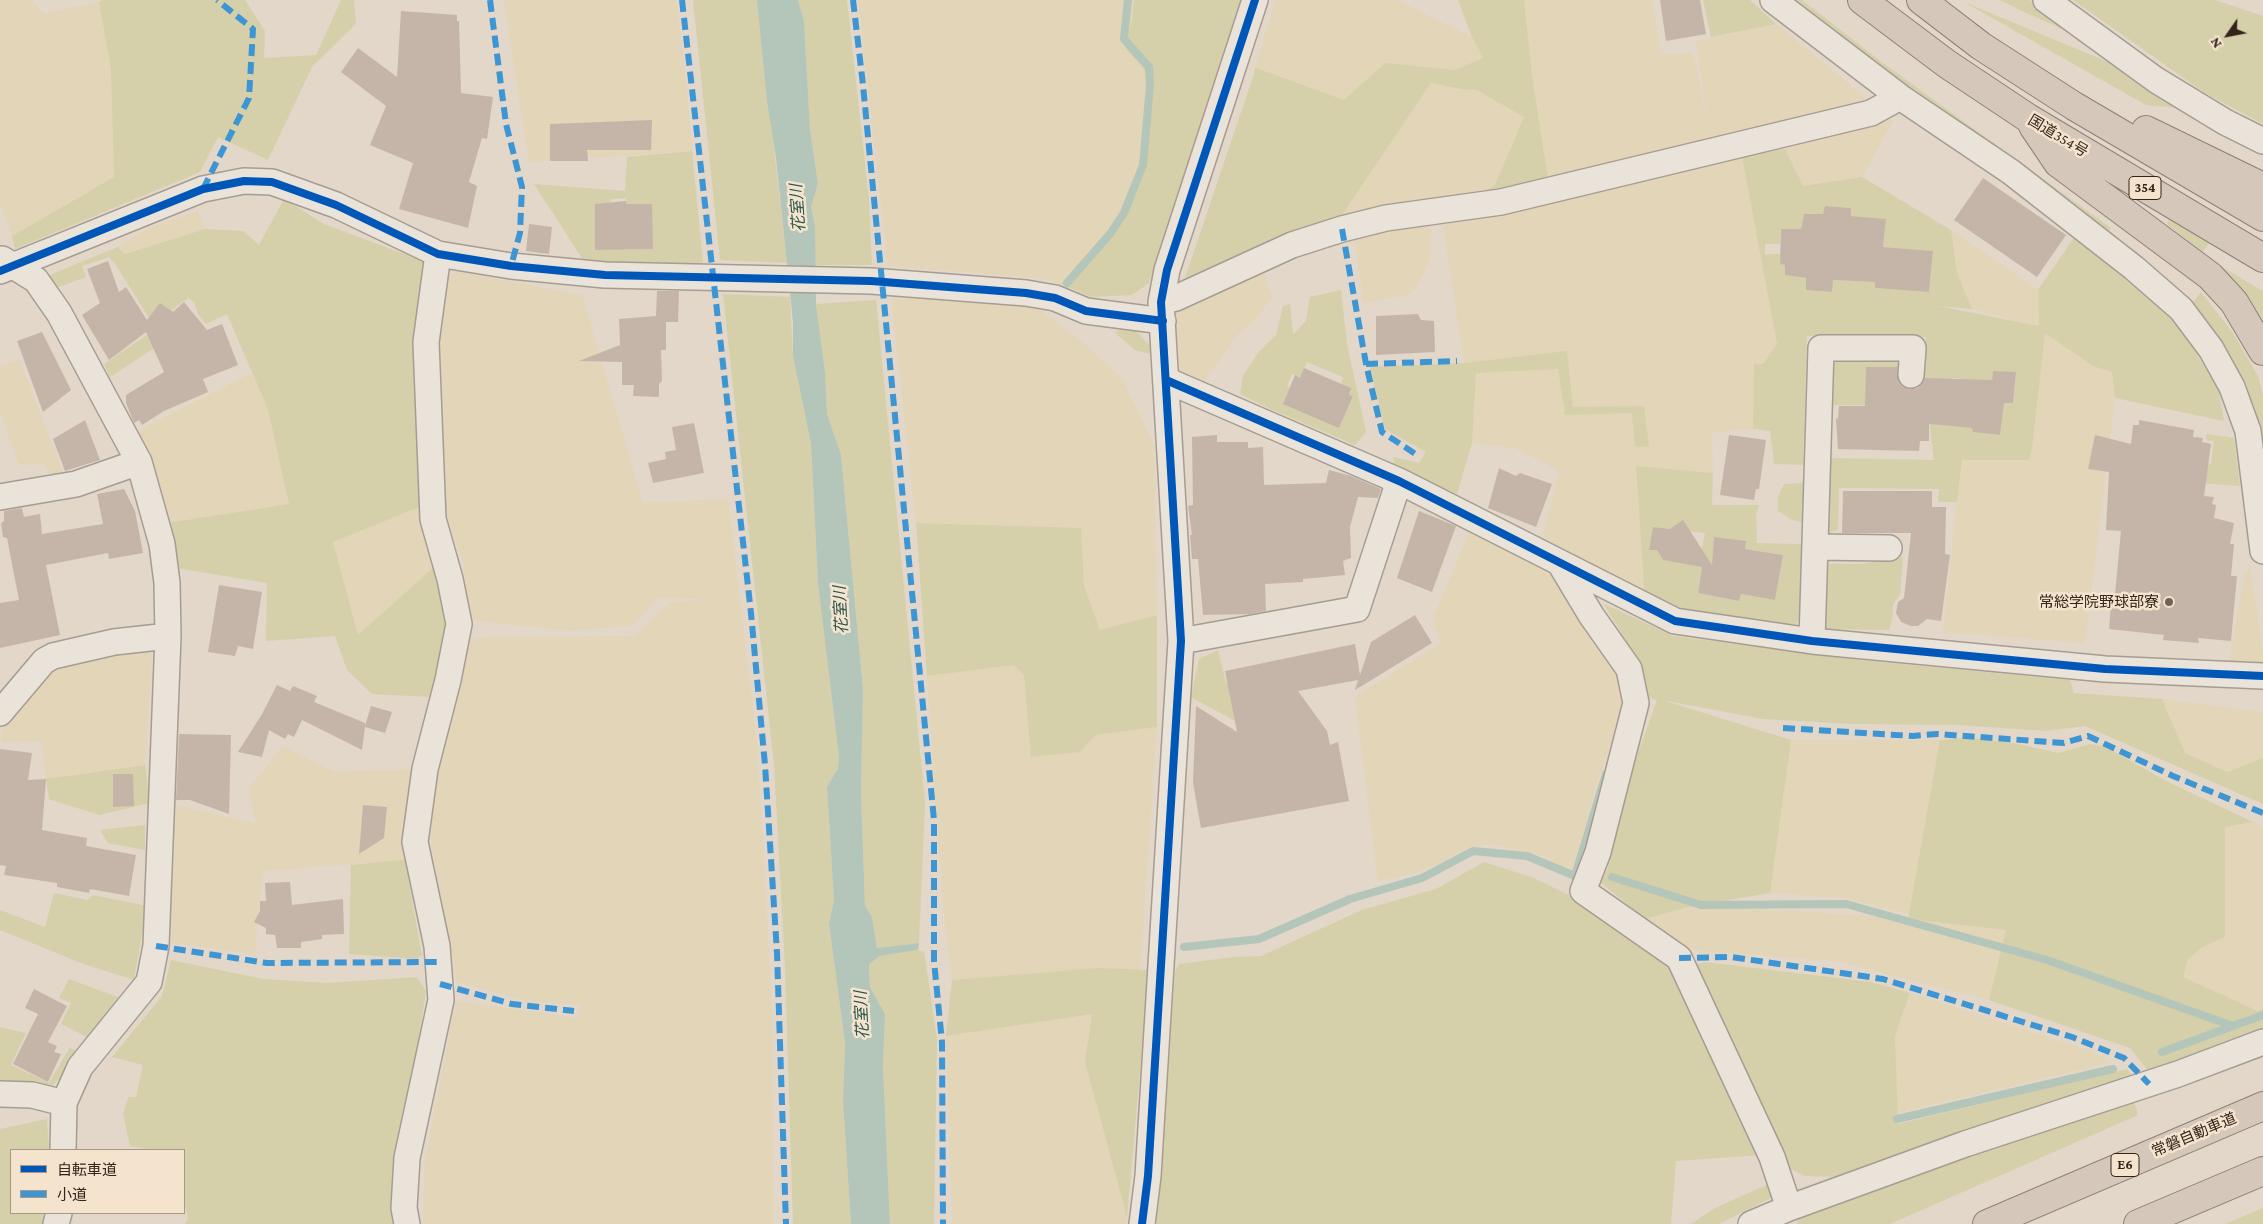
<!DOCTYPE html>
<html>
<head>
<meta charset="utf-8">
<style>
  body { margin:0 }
  #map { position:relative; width:2263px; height:1224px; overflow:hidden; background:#e2d7c8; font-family:"Crimson Pro","Noto Sans JP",serif }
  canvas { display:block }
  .legend { position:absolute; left:10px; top:1149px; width:175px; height:65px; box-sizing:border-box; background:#f4e4cd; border:1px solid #a79786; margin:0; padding:6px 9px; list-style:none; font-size:15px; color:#34241b }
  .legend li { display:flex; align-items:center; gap:10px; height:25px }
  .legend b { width:25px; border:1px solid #a79786 }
  .north { position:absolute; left:2203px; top:10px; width:50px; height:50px; -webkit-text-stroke:4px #f4e4cd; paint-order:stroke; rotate:237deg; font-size:14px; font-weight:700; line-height:20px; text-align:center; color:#34241b }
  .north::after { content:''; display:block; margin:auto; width:18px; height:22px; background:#34241b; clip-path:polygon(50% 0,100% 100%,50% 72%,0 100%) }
</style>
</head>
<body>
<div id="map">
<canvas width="2263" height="1224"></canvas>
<ul class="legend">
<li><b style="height:6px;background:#0057b8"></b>自転車道</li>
<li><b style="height:6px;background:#3d95d4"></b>小道</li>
</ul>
<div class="north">N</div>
</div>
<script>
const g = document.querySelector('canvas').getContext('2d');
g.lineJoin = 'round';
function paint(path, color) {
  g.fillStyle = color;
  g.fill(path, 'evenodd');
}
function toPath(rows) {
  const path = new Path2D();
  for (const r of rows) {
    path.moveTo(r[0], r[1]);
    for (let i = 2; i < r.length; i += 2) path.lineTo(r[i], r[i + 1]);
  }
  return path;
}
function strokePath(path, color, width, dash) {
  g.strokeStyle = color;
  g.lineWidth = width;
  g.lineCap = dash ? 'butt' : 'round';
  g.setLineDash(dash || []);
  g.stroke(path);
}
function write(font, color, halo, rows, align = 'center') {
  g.font = font + ' "Crimson Pro","Noto Sans JP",serif';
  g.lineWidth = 5;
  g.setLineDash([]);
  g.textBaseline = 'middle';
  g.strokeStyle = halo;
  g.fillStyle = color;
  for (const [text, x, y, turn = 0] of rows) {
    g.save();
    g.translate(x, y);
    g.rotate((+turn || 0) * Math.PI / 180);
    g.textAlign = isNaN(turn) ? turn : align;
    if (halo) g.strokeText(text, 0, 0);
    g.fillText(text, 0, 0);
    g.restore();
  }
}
paint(toPath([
  [0,0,32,0,44,14,99,2,111,69,114,177,12,236,0,203],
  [504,0,676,0,686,78,692,151,529,162],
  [858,0,1134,0,1132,20,1125,48,1153,78,1146,166,1116,226,1061,284,1038,278,888,266],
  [1276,0,1396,0,1472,37,1484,59,1455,70,1385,63,1344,100,1254,71],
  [1524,0,1652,0,1661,55,1693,53,1709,128,1696,41,1776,24,1867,99,1845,109,1548,179,1532,75],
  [1431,83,1461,89,1477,90,1524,116,1495,185,1477,196,1340,218],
  [1894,119,1862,177,1803,186,1785,149],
  [1742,157,1777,344,1763,364,1754,365,1753,429,1712,432,1713,473,1636,466,1645,600,1541,545,1559,471,1515,448,1472,443,1476,373,1558,368,1565,414,1633,413,1635,446,1644,406,1573,407,1567,352,1464,363,1443,224,1504,214],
  [198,211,205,229,125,254,118,247,149,228],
  [1431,225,1429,263,1418,285,1410,294,1364,303,1354,237],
  [1951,230,2038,290,2039,326,1972,309,1957,273],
  [458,272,582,295,643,503,728,499,757,742,772,1011,773,1224,423,1224,425,1160,456,1001,577,1018,581,1005,529,1002,457,982,430,833,436,780,470,640,483,637,636,636,669,603,708,599,658,598,633,625,572,631,468,620,464,565,445,510,436,353,449,275],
  [1263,273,1272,296,1257,318,1237,335,1203,383,1188,379,1178,369,1176,313,1179,302],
  [891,296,1035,307,1080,340,1122,378,1154,445,1157,615,1100,630,1084,586,1080,528,916,523],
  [2045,332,2093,366,2112,372,2115,398,2085,643,1943,632,1961,460,2029,460,2032,448],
  [19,359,65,477,53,479,44,464,19,465,0,411,0,367],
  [252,373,268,409,289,504,167,523,136,432],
  [422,506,435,566,358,635,333,542],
  [1471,528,1554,575,1618,677,1623,702,1618,722,1594,793,1576,868,1569,871,1544,856,1492,844,1470,847,1440,863,1412,874,1378,881,1355,697,1441,643,1433,619],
  [2250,567,2263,652,2263,667,2233,667,2230,658,2245,572],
  [145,648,152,654,145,765,46,779,41,741,1,742,2,724,56,667],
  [1014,665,1024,675,1031,757,1080,752,1096,735,1157,727,1140,970,1097,968,952,980,943,906,927,676],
  [2162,699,2263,712,2263,758,2227,772,2185,753],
  [1791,740,1940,740,1909,914,1843,898,1770,893],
  [283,746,335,772,412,769,405,818,408,859,265,871,262,877,255,955,171,942,172,804,256,824,249,788],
  [2253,822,2263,827,2263,1009,2258,1011,2183,977,2188,959,2201,947,2225,937,2225,827],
  [1688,907,1797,911,1908,919,2006,930,1989,1000,1837,961,1688,950,1645,919],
  [1910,993,2085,1049,2112,1062,1897,1113,1895,1036],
  [1092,1013,1085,1062,1127,1217,1127,1224,952,1224,946,1036]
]), '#e2d5b8');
paint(toPath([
  [103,0,245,0,265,31,264,58,316,55,341,0,354,0,356,24,312,67,268,160,218,137,200,172,15,249,12,236,114,177,111,69,99,2],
  [693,0,757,0,787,263,720,260],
  [798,0,847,0,869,200,872,265,815,265,815,226,811,207,818,184,810,129,804,22],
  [1134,0,1242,0,1149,283,1132,295,1091,297,1061,284,1116,226,1146,166,1153,79,1125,48,1132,20],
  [1458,0,1524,0,1532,75,1548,179,1477,196,1495,185,1524,117,1477,90,1461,89,1431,83,1340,218,1185,278,1256,68,1344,100,1385,63,1455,70,1483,58,1472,37],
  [1703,0,1750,0,1776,24,1711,37],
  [1790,0,1802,0,1883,63,2111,228,2108,233,2074,203,1880,67],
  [2000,0,2030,0,2082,38,2022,11],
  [2073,0,2215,0,2263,16,2263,124,2205,93],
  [1964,2,2108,62,2179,108,2146,105],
  [1785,149,1803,186,1862,177,1951,230,1957,273,1972,309,1938,306,2039,326,2038,290,2075,236,2145,288,2190,343,2219,391,2224,421,2115,398,2112,372,2093,366,2045,333,2032,448,2029,460,1962,460,1957,502,1938,502,1939,489,1839,488,1838,530,1828,533,1829,458,1934,460,1924,380,1926,337,1807,336,1803,465,1774,464,1770,431,1753,429,1754,364,1763,364,1777,344,1742,157],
  [1825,206,1851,208,1851,216,1886,220,1883,247,1933,251,1929,292,1875,288,1875,282,1833,280,1831,292,1806,290,1806,278,1786,275,1785,265,1780,264,1780,254,1765,254,1765,244,1780,244,1781,229,1801,229,1804,214,1823,214],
  [1993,371,2016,373,2013,403,1998,403,2002,418,2000,435,1973,432,1972,428,1936,425,1951,378,1966,379,1967,387,1991,389],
  [692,151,703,263,585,263,534,184,625,191,627,157],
  [626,198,626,204,652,204,652,249,595,250,611,199],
  [284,199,324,224,428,263,413,336,422,506,333,542,358,635,435,566,446,627,431,697,372,694,347,670,335,636,266,641,267,583,177,568,167,523,289,504,268,409,227,314,206,324,198,314,194,302,188,298,172,310,176,317,164,342,110,377,104,364,156,329,116,265,109,257,82,266,86,277,56,288,47,276,118,247,125,254,205,229,243,231,259,245],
  [2169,219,2209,243,2203,252,2167,224],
  [2217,264,2263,291,2263,330,2215,266],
  [1341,290,1347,344,1366,432,1355,445,1275,411,1240,394,1243,376,1258,353,1276,335,1283,306,1290,304,1293,335,1306,321,1310,297],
  [1307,362,1343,377,1341,384,1351,388,1349,395,1353,396,1339,428,1287,386,1292,374,1300,378],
  [2201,292,2233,333,2258,376,2263,396,2263,458,2246,383,2220,343,2191,305],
  [723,294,790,297,793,356,811,444,818,584,839,757,838,768,827,787,834,900,829,924,845,1043,843,1103,851,1224,793,1224,785,966,774,765],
  [876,300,925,803,919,943,877,948,872,917,865,907,861,793,863,689,841,455,827,414,825,372,816,304],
  [1121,329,1136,331,1153,349,1149,354,1135,350,1115,333],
  [1567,351,1573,407,1644,406,1649,447,1635,446,1632,413,1565,415,1558,369,1476,373,1472,443,1457,494,1392,466,1394,457,1419,463,1426,452,1385,429,1370,367,1464,363],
  [1903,357,1901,406,1831,405,1830,360],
  [2207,434,2234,438,2240,486,2200,483,2201,464,2211,464,2214,441,2206,440],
  [1636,466,1713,473,1712,505,1759,505,1756,514,1757,543,1801,544,1803,614,1797,623,1787,628,1703,616,1645,600],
  [1653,527,1705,533,1698,566,1663,560,1657,550,1649,549],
  [1722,538,1745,541,1745,549,1783,555,1775,600,1741,594,1739,601,1698,593,1700,577,1714,579],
  [1803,483,1803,523,1790,519,1778,511,1778,497,1784,484],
  [916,523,1081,528,1084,586,1100,630,1157,615,1157,727,1096,735,1080,752,1031,757,1024,675,1014,665,927,676],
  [1903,557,1900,594,1893,605,1892,620,1889,630,1824,629,1827,564,1862,564],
  [1604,604,1674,636,1869,661,2070,680,2074,693,2162,699,2185,753,2227,772,2263,758,2263,804,2085,726,2046,731,1958,725,1853,724,1763,719,1662,700,1791,740,1770,893,1688,907,1645,919,1600,882,1608,868,1628,781,1657,700,1647,697,1635,656],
  [1218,650,1226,683,1237,682,1237,722,1191,697,1199,659],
  [1969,738,2013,743,2058,753,2090,744,2106,747,2166,781,2253,822,2225,827,2225,937,2202,947,2188,959,2183,977,2258,1011,2263,1009,2263,1032,2149,1072,2130,1048,1989,1000,2006,930,1908,919,1940,740],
  [145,765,150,803,99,815,49,799,46,779],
  [145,825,145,850,108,843,100,830],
  [408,859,408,878,422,956,416,959,349,954,351,865],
  [1484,862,1534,878,1599,910,1670,962,1762,1155,1676,1161,1671,1224,1154,1224,1160,1175,1175,972,1179,964,1234,957,1261,956,1362,910,1436,889],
  [54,893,87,900,93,895,147,906,134,980,81,963,0,930,0,910,45,927],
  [918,950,924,952,937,1039,934,1224,890,1224,883,1066,885,1014,870,987,869,963,880,956],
  [171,960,263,979,328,983,417,977,426,991,417,1049,399,1130,394,1180,397,1224,185,1224,188,1219,184,1200,184,1150,153,1150,130,1146,123,1114,128,1097,136,1097,143,1065,112,1057,162,996],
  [1705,962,1871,982,1910,993,1895,1036,1898,1124,2127,1069,2133,1078,1842,1177,1805,1176,1781,1164,1690,966],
  [1097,968,1149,970,1127,1217,1085,1062,1092,1014,946,1036,952,980],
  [69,979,120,998,89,1038,61,1024,71,1003,59,998],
  [0,1027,26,1033,11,1065,49,1083,70,1047,79,1054,53,1086,0,1084],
  [2134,1100,2138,1115,1890,1224,1797,1224,1798,1219,1871,1188],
  [47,1119,49,1150,11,1150,11,1213,44,1213,42,1224,0,1224,0,1129],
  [1773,1182,1777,1195,1719,1224,1691,1224,1715,1208],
  [2263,1208,2263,1224,2225,1224]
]), '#d5d0aa');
paint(toPath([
  [757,0,798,0,804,22,810,129,818,184,811,207,815,226,816,304,825,372,827,414,841,455,863,689,861,793,865,906,872,917,877,948,919,943,918,950,880,956,869,964,870,987,885,1014,883,1066,890,1224,851,1224,843,1103,845,1043,829,924,834,900,827,787,838,768,839,757,818,584,811,444,793,356,793,322,776,158,767,101]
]), '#b4c6b9');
strokePath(toPath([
  [1067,283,1110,234,1124,213,1143,165,1150,85,1149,67,1124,39,1128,0],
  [1612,877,1701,905,1846,904,2047,960,2233,1026],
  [1184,947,1259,939,1350,899,1422,878,1473,851,1527,856,1575,876,1606,774],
  [2162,1052,2263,1015],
  [1897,1119,2113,1069]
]), '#b4c6b9', 8);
paint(toPath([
  [1660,0,1700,0,1706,34,1666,41],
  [401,11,457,15,457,21,459,21,461,93,493,97,487,139,482,138,469,182,477,186,468,228,399,209,413,163,370,145,386,106,341,72,358,48,397,77],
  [652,120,651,150,587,150,588,161,550,161,550,124],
  [1983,178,2066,235,2037,277,1954,220],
  [626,201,626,204,652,204,653,249,595,250,595,204],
  [1825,206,1851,208,1851,216,1886,219,1883,247,1933,251,1929,292,1875,288,1875,282,1833,280,1832,292,1806,290,1806,278,1785,275,1785,265,1780,264,1781,229,1801,229,1804,214,1823,214],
  [529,224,552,227,549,254,526,251],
  [108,261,119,292,126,287,147,320,160,303,173,312,184,302,207,330,222,324,238,365,203,379,208,392,164,411,142,425,139,420,134,423,126,403,126,395,164,372,146,332,109,360,82,315,100,303,87,269],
  [657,291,679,291,678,322,666,322,666,350,661,350,662,381,659,384,659,397,633,396,634,385,622,385,622,362,579,361,620,345,619,319,656,316],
  [1418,314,1421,320,1434,321,1435,352,1376,355,1376,316],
  [42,332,71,390,43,412,17,341],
  [1866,367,1897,367,1898,382,1903,387,1910,389,1918,388,1925,378,1992,380,1993,371,2016,372,2013,403,2004,403,2000,435,1973,432,1972,428,1929,424,1929,441,1920,441,1919,451,1838,449,1836,419,1838,418,1839,406,1865,406],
  [1304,368,1351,388,1349,395,1353,396,1339,428,1283,404,1295,375,1300,378],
  [85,420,100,460,65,471,53,439],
  [2139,420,2194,430,2193,437,2203,438,2202,442,2211,444,2204,496,2214,497,2212,504,2216,505,2214,518,2234,523,2230,544,2234,544,2231,576,2237,576,2231,641,2198,638,2199,643,2163,640,2164,635,2109,629,2112,593,2115,594,2121,531,2106,530,2109,472,2088,469,2095,435,2131,444,2133,425,2139,425],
  [694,423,704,473,653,483,648,463,666,459,665,452,676,450,672,427],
  [1217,435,1217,442,1248,442,1248,448,1263,447,1264,485,1326,483,1329,470,1351,476,1381,489,1378,498,1358,497,1350,527,1351,558,1343,561,1345,575,1303,579,1303,582,1265,584,1266,611,1250,614,1203,615,1198,559,1192,559,1190,535,1192,535,1188,506,1193,505,1192,437],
  [1729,435,1766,440,1759,489,1756,489,1754,500,1720,495],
  [1499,468,1516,476,1520,473,1552,484,1536,527,1488,508],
  [124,489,135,511,143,553,109,559,108,553,46,565,60,635,0,648,0,603,19,600,7,538,3,537,1,523,4,521,4,511,22,508,24,517,40,514,42,534,103,524,97,494],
  [1843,491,1932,491,1932,507,1946,507,1945,554,1950,555,1941,621,1927,619,1918,626,1911,626,1901,622,1896,613,1898,602,1904,598,1911,533,1842,533],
  [1419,511,1456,526,1432,592,1397,578],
  [1683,520,1712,565,1714,537,1746,541,1745,549,1783,555,1775,600,1741,594,1739,601,1698,593,1702,567,1663,560,1657,550,1649,550,1653,527,1670,529],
  [219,585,262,592,253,649,238,646,235,656,208,652],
  [1415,615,1432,643,1355,690,1358,680,1298,691,1327,731,1330,745,1338,742,1349,801,1201,828,1193,783,1196,706,1237,732,1225,671,1355,644,1360,675,1371,642],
  [277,685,290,691,293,686,317,696,314,702,365,723,365,726,371,706,392,712,385,733,365,727,362,750,302,720,294,737,288,734,285,739,269,730,262,757,238,752,262,714],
  [179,734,231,735,229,814,190,800,176,800],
  [0,749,32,753,28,780,46,779,42,830,87,838,86,846,136,855,129,896,90,889,89,893,57,887,57,883,4,875,6,866,0,865],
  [113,774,133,774,134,806,113,807],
  [363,805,387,807,384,838,359,854],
  [290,882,292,905,343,899,344,934,322,935,322,939,301,942,301,948,277,948,275,935,266,934,266,928,254,922,260,911,260,901,266,901,265,883],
  [34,989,67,1006,48,1042,57,1046,54,1052,61,1054,48,1082,13,1064,38,1014,25,1008]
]), '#c5b5a9');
const street = toPath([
  [1773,0,1900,97,2011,172,2134,268,2181,309,2211,349,2232,387,2248,431,2263,551],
  [2046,0,2156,80,2225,122,2263,141],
  [2,259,36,280,59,313,139,462,162,544,167,583,168,636,156,946,149,982,80,1067,64,1103,63,1150],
  [0,271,203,189,244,181,272,182,336,205,438,254,511,266,605,275,871,281,1026,293,1055,298,1086,311,1163,321],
  [1161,302,1176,298,1292,245,1342,229,1386,218,1501,202,1871,113,1900,97],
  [1166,380,1399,481,1675,621,1812,641,2105,669,2263,676],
  [0,497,76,484,139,462],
  [1815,547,1889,548],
  [1561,565,1591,615,1629,669,1636,703,1598,852,1583,891,1679,958,1772,1157,1789,1208],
  [1181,641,1357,609,1399,481],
  [1812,641,1821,348,1913,348,1911,375],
  [0,713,44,661,53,656,114,642,168,636],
  [0,1094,32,1095,64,1103],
  [56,1224,59,1213],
  [407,1224,404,1208,407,1158,441,1000,437,946,415,842,425,769,448,680,459,624,450,579,433,519,426,342,438,254],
  [1142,1224,1148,1176,1181,641,1161,302,1167,270,1255,0],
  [1751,1224,1789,1208,1965,1144,2178,1074,2263,1042]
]);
const highway = toPath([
  [1862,0,1947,64,2028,118,2263,258],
  [1921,0,1981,46,2074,106,2263,217],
  [2033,126,2058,163,2210,276,2234,302,2263,351],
  [2146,130,2263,187],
  [1987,1224,2263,1106],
  [2138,1224,2263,1171]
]);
strokePath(street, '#a69c92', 28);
strokePath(highway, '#8c8279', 30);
strokePath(street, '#eae3da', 25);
strokePath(highway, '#d5c7b9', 28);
strokePath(toPath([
  [490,0,506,124,522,187,520,233,511,266],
  [682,0,751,613,765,765,777,953,786,1224],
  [853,0,863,85,934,820,934,961,942,1042,943,1224],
  [203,189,249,98,253,29,217,0],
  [1342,229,1366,364,1382,432,1417,455],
  [1366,364,1457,361],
  [1783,728,1913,736,1937,734,2064,743,2088,736,2173,776,2263,813],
  [156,946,267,963,439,962],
  [1679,958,1731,957,1883,979,2072,1037,2124,1058,2149,1084],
  [440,984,512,1004,574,1011]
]), '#3d95d4', 6, [12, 6]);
strokePath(toPath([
  [0,271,203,189,244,181,272,182,336,205,438,254,511,266,605,275,871,281,1026,293,1055,298,1086,311,1163,321],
  [1166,380,1399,481,1675,621,1812,641,2105,669,2263,676],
  [1142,1224,1148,1176,1181,641,1161,302,1167,270,1255,0]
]), '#0057b8', 8);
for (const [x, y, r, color] of [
  [2169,602,5,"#716358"]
]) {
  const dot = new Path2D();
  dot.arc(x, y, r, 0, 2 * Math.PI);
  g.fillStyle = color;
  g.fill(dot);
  strokePath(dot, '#f4e4cd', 2);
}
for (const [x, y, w] of [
  [2145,188,32],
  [2125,1165,28]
]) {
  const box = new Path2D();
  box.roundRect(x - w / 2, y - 11.5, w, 23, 4);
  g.fillStyle = '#f4e4cd';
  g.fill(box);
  strokePath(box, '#34241b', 1);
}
write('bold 14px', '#34241b', null, [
  ["354",2145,188],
  ["E6",2125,1165]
]);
write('15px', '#34241b', '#f4e4cd', [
  ["国道354号",2058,136,31],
  ["常磐自動車道",2194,1135,-23]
]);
write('15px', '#34241b', '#f4e4cd', [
  ["常総学院野球部寮",2159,602]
], 'right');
write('italic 16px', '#2a544c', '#f4e4cd', [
  ["花室川",798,208,-94],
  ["花室川",841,610,-93],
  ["花室川",862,1015,-93]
]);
</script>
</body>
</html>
